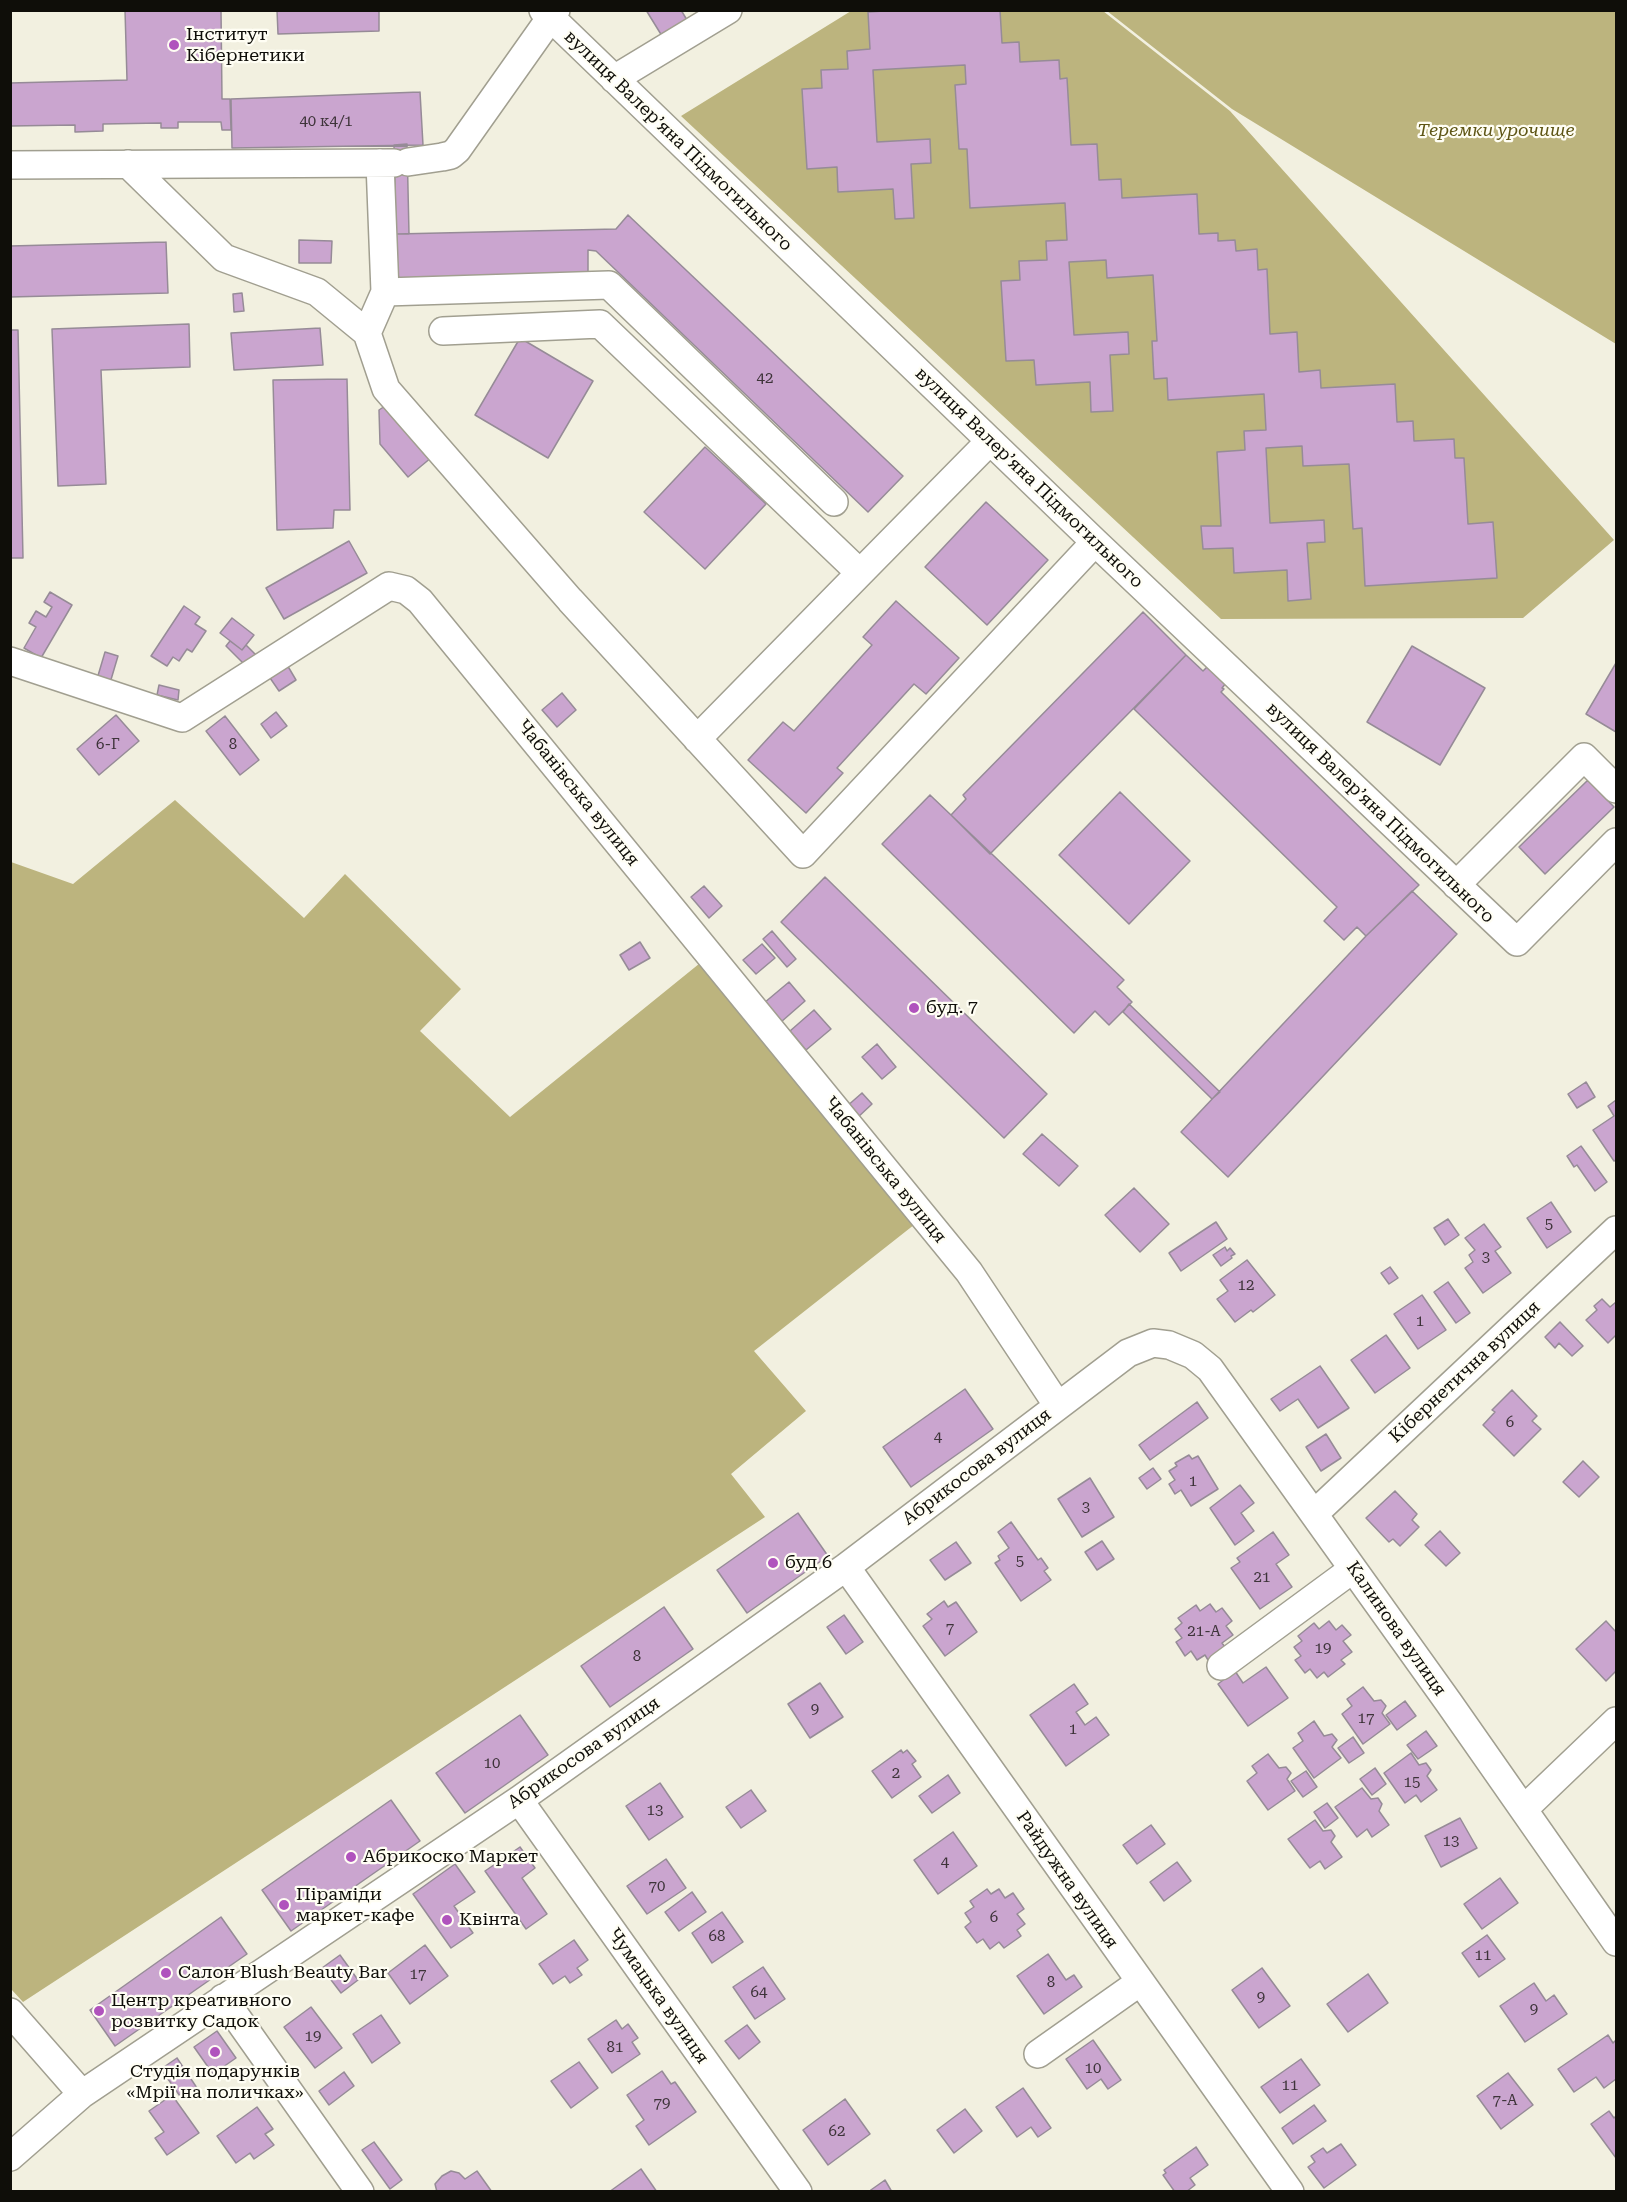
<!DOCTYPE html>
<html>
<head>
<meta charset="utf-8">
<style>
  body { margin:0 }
  #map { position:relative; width:1627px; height:2202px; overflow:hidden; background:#f2f0e0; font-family:"Roboto Serif",serif }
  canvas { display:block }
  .frame { position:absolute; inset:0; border:12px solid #0f0e09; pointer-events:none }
</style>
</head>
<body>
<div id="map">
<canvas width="1627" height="2202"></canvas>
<div class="frame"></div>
</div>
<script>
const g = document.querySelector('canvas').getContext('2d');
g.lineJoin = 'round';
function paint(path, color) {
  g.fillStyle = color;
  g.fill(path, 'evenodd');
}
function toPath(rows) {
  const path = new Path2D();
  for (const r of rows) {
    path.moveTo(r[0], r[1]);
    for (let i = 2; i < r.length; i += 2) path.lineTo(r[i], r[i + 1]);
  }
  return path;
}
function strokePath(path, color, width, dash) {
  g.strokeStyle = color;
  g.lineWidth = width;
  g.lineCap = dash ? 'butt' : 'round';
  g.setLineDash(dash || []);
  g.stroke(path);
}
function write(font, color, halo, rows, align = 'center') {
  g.font = font + ' "Roboto Serif",serif';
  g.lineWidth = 4.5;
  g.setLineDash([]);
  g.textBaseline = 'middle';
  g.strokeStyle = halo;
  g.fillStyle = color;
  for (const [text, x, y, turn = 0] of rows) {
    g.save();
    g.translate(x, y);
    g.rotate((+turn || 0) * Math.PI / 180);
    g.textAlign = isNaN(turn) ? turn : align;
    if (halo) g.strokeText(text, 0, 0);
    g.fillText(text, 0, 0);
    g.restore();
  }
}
paint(toPath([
  [851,11,1103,11,1230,111,1614,540,1523,618,1221,619,681,116],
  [1107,11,1616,11,1616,344,1232,109],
  [175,800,304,918,345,874,461,989,420,1031,510,1117,710,955,924,1217,754,1351,806,1411,731,1474,765,1517,23,2002,11,1989,11,862,73,884]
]), '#bcb47e');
const building = toPath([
  [125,10,221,10,222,99,230,99,231,130,222,130,221,122,178,122,178,128,161,128,161,123,103,124,103,131,75,132,75,125,10,126,10,83,127,80,125,10],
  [277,10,379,10,379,31,278,34,277,10],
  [646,10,681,10,687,20,662,36,646,10],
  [901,10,1000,10,1002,43,1019,42,1020,62,1059,60,1060,79,1067,78,1071,145,1097,144,1099,180,1121,179,1122,198,1197,194,1199,234,1218,233,1218,241,1235,240,1236,251,1257,249,1258,270,1267,269,1270,334,1297,332,1299,372,1320,370,1321,388,1395,384,1397,422,1413,421,1414,441,1454,439,1455,458,1464,458,1468,524,1493,522,1497,578,1365,586,1362,528,1353,529,1349,464,1303,466,1302,446,1266,448,1270,523,1324,520,1325,542,1307,543,1311,599,1288,601,1287,570,1234,573,1233,548,1203,549,1201,526,1221,526,1217,452,1245,450,1244,431,1266,430,1264,394,1168,400,1167,378,1154,379,1152,341,1157,341,1153,275,1107,278,1106,260,1069,262,1074,335,1128,332,1129,354,1110,355,1113,411,1091,412,1090,382,1036,385,1034,360,1006,361,1001,281,1020,280,1019,261,1047,260,1046,241,1067,240,1065,203,970,208,967,149,959,149,955,85,966,84,965,65,873,70,877,142,930,139,931,163,911,164,914,218,895,219,893,189,838,192,837,167,807,169,802,89,822,88,821,70,848,69,847,51,870,49,868,12,901,10],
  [420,92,423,145,232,148,231,99,420,92],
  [407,144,409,234,396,234,394,145,407,144],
  [628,215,903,476,868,512,596,251,588,250,588,278,397,283,396,234,616,229,628,215],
  [299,240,332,241,331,263,299,263,299,240],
  [166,242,168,293,10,297,10,246,166,242],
  [242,293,244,311,234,312,233,294,242,293],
  [189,324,190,367,101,370,106,484,58,486,52,329,189,324],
  [320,328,323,365,234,370,231,333,320,328],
  [10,330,18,330,23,558,10,558,10,330],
  [520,338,593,381,548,458,475,415,520,338],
  [347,379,350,510,334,510,333,528,277,530,273,380,347,379],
  [388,404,432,457,408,477,380,444,379,410,388,404],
  [705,447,766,504,705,569,644,512,705,447],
  [986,502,1048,560,987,625,925,567,986,502],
  [349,541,367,573,284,619,266,588,349,541],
  [50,592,72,605,41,658,24,648,36,627,29,623,36,611,46,617,52,607,44,602,50,592],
  [896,601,959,658,926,694,914,684,837,768,843,773,806,813,748,760,783,722,794,731,872,645,863,637,896,601],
  [184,606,200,617,195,624,206,631,192,652,187,649,179,661,173,657,167,666,151,656,184,606],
  [1143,612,1186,655,990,854,951,815,966,799,963,795,1143,612],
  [232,618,254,635,242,650,220,633,232,618],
  [230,641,242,650,246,645,257,656,246,666,226,646,230,641],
  [1412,646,1485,688,1440,765,1367,722,1412,646],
  [105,652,118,656,110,683,97,679,105,652],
  [1186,655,1203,671,1209,665,1227,682,1222,688,1224,689,1221,692,1419,885,1366,936,1357,927,1344,940,1324,921,1337,907,1134,709,1186,655],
  [286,663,296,680,279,691,268,675,286,663],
  [1616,663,1616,732,1586,714,1616,663],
  [159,685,179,690,178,700,157,695,159,685],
  [562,693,576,710,557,727,542,710,562,693],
  [276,712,287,726,271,738,261,724,276,712],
  [116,715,139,741,99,775,77,749,116,715],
  [225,716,259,760,240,775,206,731,225,716],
  [1588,780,1614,807,1545,874,1519,847,1588,780],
  [1120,792,1190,861,1129,924,1059,855,1120,792],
  [930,795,1124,980,1117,987,1132,1002,1109,1025,1095,1011,1074,1033,882,844,930,795],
  [825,877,1047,1094,1004,1138,781,922,825,877],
  [704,886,722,906,709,918,691,897,704,886],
  [1412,891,1457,934,1228,1177,1181,1132,1366,936,1412,891],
  [772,931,796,959,787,967,763,939,772,931],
  [640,942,650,958,629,970,620,955,640,942],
  [762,944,775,958,756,974,743,960,762,944],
  [789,982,805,1001,781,1022,764,1003,789,982],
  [1129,1004,1220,1092,1212,1099,1123,1012,1129,1004],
  [814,1010,831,1029,806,1050,790,1031,814,1010],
  [877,1044,896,1067,882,1079,862,1057,877,1044],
  [1586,1082,1595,1097,1577,1108,1568,1094,1586,1082],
  [862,1093,872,1104,856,1119,846,1107,862,1093],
  [1616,1100,1616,1160,1614,1161,1593,1130,1614,1116,1608,1106,1616,1100],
  [1042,1134,1078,1166,1059,1186,1023,1154,1042,1134],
  [1581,1146,1607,1182,1595,1191,1577,1165,1574,1167,1567,1156,1581,1146],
  [1134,1188,1169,1224,1140,1252,1105,1215,1134,1188],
  [1551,1202,1571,1232,1547,1248,1527,1218,1551,1202],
  [1448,1219,1459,1235,1445,1245,1434,1228,1448,1219],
  [1216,1222,1227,1239,1181,1271,1169,1253,1216,1222],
  [1484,1224,1501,1247,1495,1251,1511,1273,1483,1293,1465,1268,1473,1262,1469,1255,1475,1250,1465,1238,1484,1224],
  [1225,1247,1227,1251,1230,1248,1235,1254,1231,1256,1232,1258,1221,1266,1213,1255,1225,1247],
  [1247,1260,1275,1295,1253,1312,1251,1310,1235,1322,1217,1299,1228,1291,1220,1280,1247,1260],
  [1390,1267,1398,1278,1389,1284,1381,1273,1390,1267],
  [1448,1282,1470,1313,1456,1323,1434,1292,1448,1282],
  [1422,1295,1446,1330,1418,1349,1394,1314,1422,1295],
  [1602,1299,1610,1307,1616,1302,1616,1335,1608,1343,1586,1320,1597,1310,1594,1306,1602,1299],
  [1560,1322,1583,1346,1572,1356,1559,1343,1555,1348,1545,1337,1560,1322],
  [1386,1335,1410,1368,1375,1393,1351,1360,1386,1335],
  [1320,1366,1349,1408,1318,1428,1298,1399,1280,1411,1271,1399,1320,1366],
  [965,1389,993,1429,911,1487,883,1447,965,1389],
  [1512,1390,1537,1416,1532,1421,1541,1429,1514,1456,1483,1425,1495,1412,1492,1410,1512,1390],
  [1197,1402,1208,1418,1150,1460,1139,1445,1197,1402],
  [1326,1434,1341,1458,1321,1471,1306,1447,1326,1434],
  [1189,1455,1192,1459,1198,1456,1218,1489,1191,1506,1181,1490,1175,1494,1169,1484,1175,1480,1169,1471,1177,1466,1175,1463,1189,1455],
  [1583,1461,1599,1477,1579,1497,1563,1482,1583,1461],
  [1153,1468,1161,1479,1147,1489,1139,1478,1153,1468],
  [1090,1478,1114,1517,1082,1537,1058,1499,1090,1478],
  [1240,1485,1254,1503,1241,1513,1254,1531,1235,1545,1210,1508,1240,1485],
  [1395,1491,1417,1514,1412,1520,1419,1527,1400,1546,1393,1539,1389,1542,1366,1518,1395,1491],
  [798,1513,828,1556,747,1613,717,1570,798,1513],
  [1011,1522,1038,1560,1041,1558,1048,1568,1044,1571,1051,1580,1021,1601,995,1563,1000,1560,998,1556,1009,1548,998,1532,1011,1522],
  [1440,1531,1460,1553,1446,1566,1425,1545,1440,1531],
  [1273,1532,1289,1555,1276,1564,1292,1587,1260,1609,1231,1568,1240,1562,1237,1558,1273,1532],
  [1102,1541,1114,1559,1097,1570,1085,1552,1102,1541],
  [956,1542,971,1563,945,1580,930,1560,956,1542],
  [944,1601,948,1607,956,1602,977,1632,945,1656,923,1626,932,1619,927,1614,944,1601],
  [1210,1604,1216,1612,1222,1608,1232,1621,1226,1626,1233,1635,1222,1643,1225,1647,1208,1660,1205,1655,1197,1660,1191,1651,1185,1656,1176,1642,1182,1638,1175,1629,1182,1623,1178,1618,1196,1605,1200,1611,1210,1604],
  [664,1607,693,1649,610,1707,581,1666,664,1607],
  [844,1615,863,1642,846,1654,827,1627,844,1615],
  [1329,1621,1336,1630,1342,1625,1351,1635,1343,1641,1352,1652,1341,1660,1345,1664,1328,1677,1324,1672,1317,1678,1310,1669,1305,1673,1295,1660,1301,1656,1294,1647,1302,1641,1298,1636,1314,1623,1319,1629,1329,1621],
  [1606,1621,1616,1632,1616,1671,1606,1681,1576,1649,1606,1621],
  [1266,1667,1288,1698,1248,1726,1218,1684,1235,1671,1243,1683,1266,1667],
  [820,1683,843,1717,810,1738,788,1704,820,1683],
  [1074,1684,1088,1704,1076,1712,1085,1725,1096,1717,1109,1735,1066,1766,1030,1715,1074,1684],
  [1363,1687,1374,1701,1381,1700,1386,1706,1382,1713,1390,1724,1363,1744,1342,1714,1352,1706,1347,1699,1363,1687],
  [1405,1701,1416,1716,1397,1730,1386,1715,1405,1701],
  [520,1715,548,1755,465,1813,436,1773,520,1715],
  [1314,1721,1324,1736,1332,1734,1337,1740,1332,1747,1341,1758,1314,1778,1293,1748,1303,1741,1298,1733,1314,1721],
  [1426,1731,1437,1746,1418,1759,1407,1745,1426,1731],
  [1353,1737,1364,1753,1349,1763,1338,1748,1353,1737],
  [901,1750,903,1753,907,1750,916,1761,912,1764,921,1777,892,1798,872,1771,901,1750],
  [1411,1753,1419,1765,1426,1763,1431,1770,1427,1776,1437,1790,1421,1802,1416,1795,1405,1803,1384,1773,1411,1753],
  [1268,1754,1279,1768,1286,1767,1291,1773,1287,1779,1295,1791,1268,1810,1247,1781,1257,1773,1252,1766,1268,1754],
  [1375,1768,1386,1784,1372,1795,1360,1779,1375,1768],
  [1306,1771,1317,1787,1303,1797,1291,1781,1306,1771],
  [948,1775,960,1793,932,1813,919,1796,948,1775],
  [660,1783,683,1817,649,1840,626,1806,660,1783],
  [1362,1788,1371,1799,1378,1798,1382,1804,1379,1811,1389,1825,1372,1837,1367,1829,1357,1837,1335,1807,1362,1788],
  [751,1790,766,1811,741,1828,726,1807,751,1790],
  [391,1800,420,1841,291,1931,262,1890,391,1800],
  [1327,1803,1338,1818,1325,1828,1314,1812,1327,1803],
  [1460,1818,1477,1848,1441,1867,1425,1836,1460,1818],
  [1315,1820,1323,1831,1331,1830,1335,1836,1331,1842,1342,1857,1325,1869,1320,1861,1310,1868,1288,1839,1315,1820],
  [1151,1825,1165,1844,1137,1864,1123,1845,1151,1825],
  [953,1832,977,1866,938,1894,914,1860,953,1832],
  [520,1847,535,1868,522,1878,547,1914,526,1929,485,1871,520,1847],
  [666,1859,686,1888,647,1914,627,1886,666,1859],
  [1177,1862,1191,1881,1164,1901,1150,1882,1177,1862],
  [455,1864,475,1892,454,1906,473,1933,451,1948,413,1894,455,1864],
  [1500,1878,1518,1903,1482,1929,1464,1904,1500,1878],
  [987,1889,991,1894,999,1889,1005,1898,1013,1893,1024,1909,1017,1914,1025,1924,1017,1930,1021,1936,1004,1948,999,1942,990,1949,983,1939,977,1943,965,1927,971,1922,965,1913,974,1907,970,1901,987,1889],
  [692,1892,706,1912,679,1931,665,1912,692,1892],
  [722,1912,743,1942,712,1963,692,1933,722,1912],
  [221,1917,247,1954,115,2046,90,2010,221,1917],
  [1487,1935,1505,1959,1479,1977,1462,1953,1487,1935],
  [574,1940,588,1960,577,1968,582,1975,570,1983,565,1976,553,1984,539,1964,574,1940],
  [425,1945,448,1976,410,2004,388,1973,425,1945],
  [1048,1954,1066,1980,1074,1975,1082,1987,1044,2014,1017,1976,1048,1954],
  [340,1955,358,1980,341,1993,322,1968,340,1955],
  [763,1967,785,1999,755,2019,733,1987,763,1967],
  [1262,1968,1290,2006,1259,2028,1232,1990,1262,1968],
  [1368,1974,1388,2003,1348,2032,1327,2004,1368,1974],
  [1534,1983,1546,2001,1554,1995,1567,2014,1525,2042,1500,2006,1534,1983],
  [311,2007,342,2048,315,2068,284,2027,311,2007],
  [381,2015,400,2043,372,2063,353,2034,381,2015],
  [616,2020,622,2029,628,2024,638,2038,632,2042,640,2054,612,2073,588,2039,616,2020],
  [747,2025,760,2042,739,2059,725,2041,747,2025],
  [217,2031,236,2058,213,2074,194,2047,217,2031],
  [1608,2035,1613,2043,1616,2040,1616,2079,1604,2088,1596,2077,1574,2092,1558,2069,1608,2035],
  [1093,2040,1121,2080,1108,2089,1101,2079,1087,2089,1066,2059,1093,2040],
  [177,2058,197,2088,182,2099,161,2069,177,2058],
  [1301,2059,1320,2085,1280,2113,1261,2087,1301,2059],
  [579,2062,598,2088,571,2108,551,2081,579,2062],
  [662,2071,671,2084,675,2082,696,2112,649,2145,636,2126,644,2120,627,2095,662,2071],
  [344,2072,354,2086,329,2105,319,2091,344,2072],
  [1508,2073,1533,2105,1501,2129,1477,2096,1508,2073],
  [1023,2088,1051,2128,1038,2137,1031,2127,1017,2137,996,2107,1023,2088],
  [172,2095,199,2133,167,2155,155,2138,164,2132,149,2111,172,2095],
  [845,2099,870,2134,828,2165,803,2130,845,2099],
  [1314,2105,1326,2121,1293,2144,1282,2128,1314,2105],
  [257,2107,273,2129,265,2134,274,2145,254,2159,250,2153,236,2163,217,2136,257,2107],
  [965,2109,982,2131,954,2153,937,2130,965,2109],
  [1609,2111,1614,2118,1616,2116,1616,2158,1591,2124,1609,2111],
  [374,2142,402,2180,390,2189,362,2150,374,2142],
  [1341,2144,1356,2165,1324,2188,1308,2167,1315,2162,1311,2156,1323,2148,1327,2153,1341,2144],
  [1196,2147,1208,2165,1190,2178,1195,2185,1186,2192,1175,2192,1163,2175,1166,2173,1164,2170,1196,2147],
  [641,2169,657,2192,609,2192,641,2169],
  [451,2171,459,2173,465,2179,477,2171,492,2192,437,2192,435,2184,442,2176,451,2171],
  [885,2180,892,2192,868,2192,885,2180]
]);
paint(building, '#caa5cf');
strokePath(building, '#968b97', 1.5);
const minor = toPath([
  [543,10,1095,542,1517,942,1616,842],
  [614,79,728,10],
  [408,162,442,157,451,155,457,150,556,10],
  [380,163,385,292,609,285,834,502],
  [128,164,224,258,317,292,367,333],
  [10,165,394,163],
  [385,292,367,333,386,389,570,600,803,854,1095,542],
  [443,331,600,324,860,573,990,441],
  [10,661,182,718,389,586,406,590,420,601,969,1272,1058,1406],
  [697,739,860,573],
  [1456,885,1584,757,1616,789],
  [1314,1514,1616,1230],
  [846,1567,1290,2192],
  [1221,1666,1353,1569],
  [519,1800,798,2192],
  [1524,1809,1616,1721],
  [223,1998,360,2192],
  [10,2012,82,2094],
  [1038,2054,1140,1982],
  [10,2157,82,2094,519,1800,846,1567,1128,1353,1153,1343,1169,1345,1193,1355,1210,1369,1449,1703,1616,1942]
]);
strokePath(minor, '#a19f90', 30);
strokePath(minor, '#fff', 27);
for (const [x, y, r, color] of [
  [174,45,6,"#b053bd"],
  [914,1008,6,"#b053bd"],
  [773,1563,6,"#b053bd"],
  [351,1857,6,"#b053bd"],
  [284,1905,6,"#b053bd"],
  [447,1920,6,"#b053bd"],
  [166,1973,6,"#b053bd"],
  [99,2011,6,"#b053bd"],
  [215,2052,6,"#b053bd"]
]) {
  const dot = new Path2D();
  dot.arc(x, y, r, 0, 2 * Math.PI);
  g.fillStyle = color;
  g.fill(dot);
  strokePath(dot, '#fffef4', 2);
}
write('15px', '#3e343a', null, [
  ["40 к4/1",326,122],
  ["42",765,379],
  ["6-Г",108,745],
  ["8",233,745],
  ["5",1549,1225],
  ["3",1486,1258],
  ["12",1246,1286],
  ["1",1420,1322],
  ["6",1510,1423],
  ["4",938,1438],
  ["1",1193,1482],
  ["3",1086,1508],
  ["5",1020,1562],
  ["21",1262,1578],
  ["7",950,1629],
  ["21-А",1204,1632],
  ["19",1323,1649],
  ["8",637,1657],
  ["9",815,1710],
  ["17",1366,1719],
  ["1",1073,1730],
  ["10",492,1764],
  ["2",896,1774],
  ["15",1412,1783],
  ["13",655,1811],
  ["13",1451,1842],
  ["4",945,1863],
  ["70",657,1887],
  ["6",994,1918],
  ["68",717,1937],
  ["11",1483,1956],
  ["17",418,1975],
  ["8",1051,1983],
  ["64",759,1993],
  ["9",1261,1998],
  ["9",1534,2010],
  ["19",313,2037],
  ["81",615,2048],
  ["10",1093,2069],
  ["11",1290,2086],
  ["7-А",1505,2101],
  ["79",662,2104],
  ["62",837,2132]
]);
write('18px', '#0f0e09', '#fffef4', [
  ["Інститут",186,35],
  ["Кібернетики",186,56],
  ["буд. 7",926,1008],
  ["буд 6",785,1563],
  ["Абрикоско Маркет",363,1857],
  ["Піраміди",296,1895],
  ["маркет-кафе",296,1916],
  ["Квінта",459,1920],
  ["Салон Blush Beauty Bar",178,1973],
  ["Центр креативного",111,2001],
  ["розвитку Садок",111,2022],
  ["Студія подарунків",215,2072,"center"],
  ["«Мрії на поличках»",215,2093,"center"]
], 'left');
write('italic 18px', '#5f5616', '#fffef4', [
  ["Теремки урочище",1496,131]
]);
write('18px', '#0f0e09', '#fffef4', [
  ["вулиця Валерʼяна Підмогильного",678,141,44],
  ["вулиця Валерʼяна Підмогильного",1029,478,44],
  ["Чабанівська вулиця",578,793,51],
  ["вулиця Валерʼяна Підмогильного",1380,813,44],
  ["Чабанівська вулиця",885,1170,51],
  ["Кібернетична вулиця",1465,1372,-43],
  ["Абрикосова вулиця",977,1467,-37],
  ["Калинова вулиця",1396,1629,55],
  ["Абрикосова вулиця",584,1753,-35],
  ["Райдужна вулиця",1067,1880,55],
  ["Чумацька вулиця",658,1996,55]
]);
</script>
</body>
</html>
